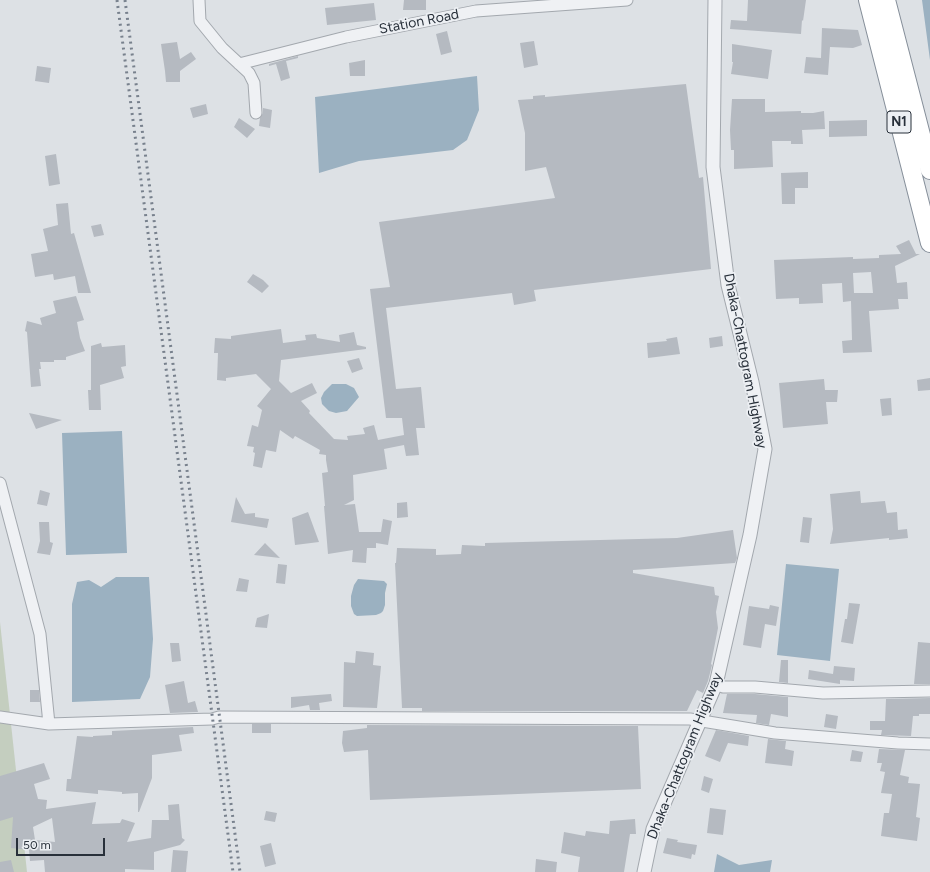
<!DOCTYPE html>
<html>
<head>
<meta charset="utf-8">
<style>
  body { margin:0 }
  #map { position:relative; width:930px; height:872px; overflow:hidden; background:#dde1e5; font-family:Figtree,sans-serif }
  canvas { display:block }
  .scale { position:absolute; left:16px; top:838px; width:89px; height:18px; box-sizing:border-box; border:2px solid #28303a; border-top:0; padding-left:5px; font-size:12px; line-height:14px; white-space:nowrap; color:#28303a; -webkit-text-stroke:3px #eceff3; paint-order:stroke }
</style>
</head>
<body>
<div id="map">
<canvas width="930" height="872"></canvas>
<div class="scale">50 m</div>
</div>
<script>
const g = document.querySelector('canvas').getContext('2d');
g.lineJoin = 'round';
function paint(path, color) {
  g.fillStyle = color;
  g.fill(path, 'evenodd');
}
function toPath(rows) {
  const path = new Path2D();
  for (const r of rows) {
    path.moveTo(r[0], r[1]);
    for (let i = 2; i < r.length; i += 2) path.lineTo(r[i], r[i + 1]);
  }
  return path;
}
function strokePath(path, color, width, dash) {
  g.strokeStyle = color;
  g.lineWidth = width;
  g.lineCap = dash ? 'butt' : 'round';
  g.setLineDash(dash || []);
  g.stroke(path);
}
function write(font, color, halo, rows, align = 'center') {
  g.font = font + ' Figtree,sans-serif';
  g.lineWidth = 3.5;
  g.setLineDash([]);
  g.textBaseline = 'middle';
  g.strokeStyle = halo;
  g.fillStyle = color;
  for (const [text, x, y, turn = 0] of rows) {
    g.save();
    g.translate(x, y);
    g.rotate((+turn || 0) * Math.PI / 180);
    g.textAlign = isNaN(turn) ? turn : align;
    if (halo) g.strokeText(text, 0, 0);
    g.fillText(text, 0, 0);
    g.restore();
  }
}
paint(toPath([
  [0,622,27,872,0,872]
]), '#c4cebf');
paint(toPath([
  [922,0,930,0,930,60],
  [477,76,479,110,467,140,453,150,359,161,319,173,315,97],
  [332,384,346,384,354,388,359,397,347,411,336,413,329,411,322,404,321,398,324,392],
  [122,431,127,553,66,555,62,433],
  [786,564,839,569,830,661,777,655],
  [116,577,149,577,153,639,150,677,140,699,72,702,72,604,77,582,89,580,101,587],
  [358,579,384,581,387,584,385,593,385,605,383,611,381,613,376,615,357,616,354,614,351,606,351,596,354,585],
  [717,854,739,865,772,860,770,872,714,872]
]), '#9bb1c1');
paint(toPath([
  [404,0,426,0,426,10,403,10],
  [748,0,806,0,803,21,802,20,801,34,730,29,731,20,747,21],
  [374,3,376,20,327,25,325,8],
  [822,28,858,30,862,45,853,48,830,47,828,75,804,73,806,57,821,58],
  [447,31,452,52,441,55,436,34],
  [534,41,538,65,524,68,520,43],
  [177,42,180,59,191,52,196,59,180,71,180,82,166,82,165,71,161,44],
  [732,44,772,50,768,79,731,74,733,62,732,62],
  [298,56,298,58,286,61,290,78,281,81,276,64,269,66,269,64],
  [365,60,365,76,350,76,349,63],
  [37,66,51,68,49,83,35,81],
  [686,84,699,178,703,177,711,269,534,290,536,301,514,305,512,293,386,308,396,389,421,387,425,428,416,428,419,455,406,456,404,445,384,449,387,469,353,475,354,500,344,505,355,504,359,532,381,532,383,519,392,521,388,545,376,543,376,548,367,548,366,563,352,562,353,550,328,554,324,506,325,506,322,473,328,472,326,460,326,455,319,454,320,450,295,436,293,439,280,430,276,452,266,450,262,468,253,466,255,453,253,452,254,447,247,446,252,425,258,427,262,410,257,406,271,389,256,374,226,378,226,381,217,380,218,353,214,353,215,338,231,339,231,336,281,329,283,343,306,340,305,335,316,334,317,338,340,342,339,335,354,332,357,345,366,347,366,349,281,360,279,381,291,393,312,383,317,393,301,401,310,411,309,413,334,439,348,440,347,436,365,434,363,428,374,425,378,440,404,435,402,418,386,418,370,289,390,287,379,222,555,198,546,167,525,171,525,133,518,100,533,99,533,96,545,95,545,97],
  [732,99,765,99,765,112,801,111,801,113,813,113,824,111,825,129,802,130,803,144,791,144,791,141,772,141,773,167,734,169,734,150,731,150,730,130],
  [206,104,208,114,193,118,190,108],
  [263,108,272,110,270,128,259,126,260,118,263,113],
  [239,118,255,129,247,138,234,127],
  [867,120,867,136,829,137,829,121],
  [56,154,60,184,49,186,45,156],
  [808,172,808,188,795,188,795,204,782,204,781,173],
  [68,203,71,234,74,233,91,293,78,293,75,276,54,280,53,274,35,277,31,254,48,251,43,229,58,225,56,204],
  [101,224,104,235,94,237,91,226],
  [909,240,916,254,920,254,895,266,897,283,907,282,908,299,898,299,899,309,869,311,872,352,843,353,842,341,852,340,851,301,843,302,842,283,822,284,823,303,799,304,799,298,776,299,774,260,853,257,853,259,879,258,879,255,901,254,896,246],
  [871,272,873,293,854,293,853,273],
  [253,274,263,280,269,286,262,293,247,282],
  [76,296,84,320,77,322,80,338,85,351,66,357,66,360,54,360,54,362,40,362,41,369,39,369,41,386,31,387,27,332,25,331,27,321,42,325,40,318,56,313,53,301],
  [722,336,723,346,710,348,709,338],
  [677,337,680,354,648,358,647,343,667,341,666,339],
  [101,343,102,347,125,345,126,366,121,367,124,378,100,385,101,410,89,410,88,390,91,390,91,346],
  [359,358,363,369,352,373,347,361],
  [930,378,930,390,918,391,917,380],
  [824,379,825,390,838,390,837,402,826,402,828,424,783,428,779,383],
  [891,398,892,415,882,416,880,399],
  [29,413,62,420,36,429],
  [40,490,50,493,47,506,37,504],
  [860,491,861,503,885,501,887,513,897,512,898,530,907,529,908,538,889,540,889,538,830,544,833,529,830,494],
  [236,497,245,514,255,513,255,517,269,519,267,528,231,522],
  [407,502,408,517,397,518,397,503],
  [308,512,319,542,295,545,292,518],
  [803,517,812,518,809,543,800,542],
  [39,522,49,522,50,542,53,543,50,555,37,553,40,541],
  [733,530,737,558,735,563,633,570,633,573,714,587,715,595,719,596,716,612,718,628,711,664,712,665,708,681,703,693,697,690,687,711,422,711,422,708,402,708,395,563,396,563,397,548,436,549,436,555,461,554,462,545,485,546,485,543,677,538],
  [265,543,280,558,254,555],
  [278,564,287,565,285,584,276,583],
  [239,578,249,580,247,592,236,591],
  [849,603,860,604,853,644,841,642,845,619,847,619],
  [770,605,779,607,776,626,765,624,761,648,743,645,749,606,769,609],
  [269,614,267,628,255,627,257,618],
  [918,642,930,643,930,684,914,684],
  [170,643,179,643,181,661,172,662],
  [356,651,374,653,373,665,381,666,377,708,343,707,344,662,355,663],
  [781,660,788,660,788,683,779,682],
  [834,666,855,668,854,681,840,680,840,684,808,679,809,670,833,674],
  [184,681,188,703,195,701,198,712,170,713,165,685],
  [30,690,39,690,40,702,30,702],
  [331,694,332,701,319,703,320,710,310,710,309,705,291,708,291,697],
  [727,694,755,694,788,697,788,717,771,714,769,725,756,723,757,715,723,713],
  [930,698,930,714,919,714,919,716,913,716,911,736,881,735,882,730,870,730,870,721,885,721,886,699],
  [826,714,838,716,836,729,824,727],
  [252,724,271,724,271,733,252,733],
  [367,725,638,726,641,789,370,800,368,750,344,752,342,743,343,731,367,728],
  [193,727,194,733,179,735,182,751,152,755,152,778,139,812,138,812,138,793,122,794,122,792,98,790,98,794,66,791,67,779,71,779,77,736,93,737,93,736,112,735,112,731],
  [716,730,749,736,748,746,728,743,720,762,705,756],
  [768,739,786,741,785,749,794,751,792,766,765,763],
  [879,749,905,750,900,775,909,777,908,783,920,784,916,817,920,818,917,841,881,836,884,813,889,813,892,794,881,793,885,772,880,771,882,763,877,763],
  [852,750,863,752,861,762,850,761],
  [44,763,50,779,34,784,38,799,47,800,46,809,96,802,92,824,120,823,122,819,135,823,127,842,151,838,152,820,169,820,168,805,179,804,182,838,185,840,180,845,154,852,154,870,125,869,125,872,45,872,44,860,30,861,29,850,11,848,13,817,0,821,0,776],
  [52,818,55,842,35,840,33,827],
  [704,776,713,779,709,793,701,790],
  [710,808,726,810,723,835,707,833],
  [266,811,277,813,275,822,264,820],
  [635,819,636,834,630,834,624,872,578,872,580,857,561,853,564,832,585,836,586,831,609,834,610,821],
  [667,838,678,840,677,842,697,845,695,855,692,854,691,859,663,853],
  [271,843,276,864,265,867,260,846],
  [173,850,188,851,186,872,171,872],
  [536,859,557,862,556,872,535,872],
  [11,860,14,872,0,872,0,862]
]), '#b5bac1');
const minor = toPath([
  [199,0,200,21,222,48,249,73,254,83,256,113],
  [239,64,346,37,476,11,627,0],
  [0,483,40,634,49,724],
  [716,684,723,687,755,687,823,693,930,691],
  [0,717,49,724,212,719,219,717,690,719,775,733,898,743,930,744]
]);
const tertiary = toPath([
  [644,872,653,829,716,684,750,535,765,449,752,382,728,285,713,167,715,0]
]);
const trunk = toPath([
  [868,0,930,243],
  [886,0,930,170]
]);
strokePath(minor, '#a3a8ae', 13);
strokePath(tertiary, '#a3a8ae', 15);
strokePath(trunk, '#868f9a', 20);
strokePath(minor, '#eff1f4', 11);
strokePath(tertiary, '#eff1f4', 13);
strokePath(trunk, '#fff', 18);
strokePath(toPath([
  [117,0,233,872],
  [125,0,240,872]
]), '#78818d', 3, [2, 4]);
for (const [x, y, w] of [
  [899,122,24]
]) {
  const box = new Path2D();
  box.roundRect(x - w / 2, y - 11, w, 22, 3);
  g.fillStyle = '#eceff3';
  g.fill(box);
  strokePath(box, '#28303a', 1);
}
write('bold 13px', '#28303a', null, [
  ["N1",899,122]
]);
write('14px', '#28303a', '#eceff3', [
  ["Station Road",419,22,-11],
  ["Dhaka-Chattogram Highway",745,361,79],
  ["Dhaka-Chattogram Highway",685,756,-68]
]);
</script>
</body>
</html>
